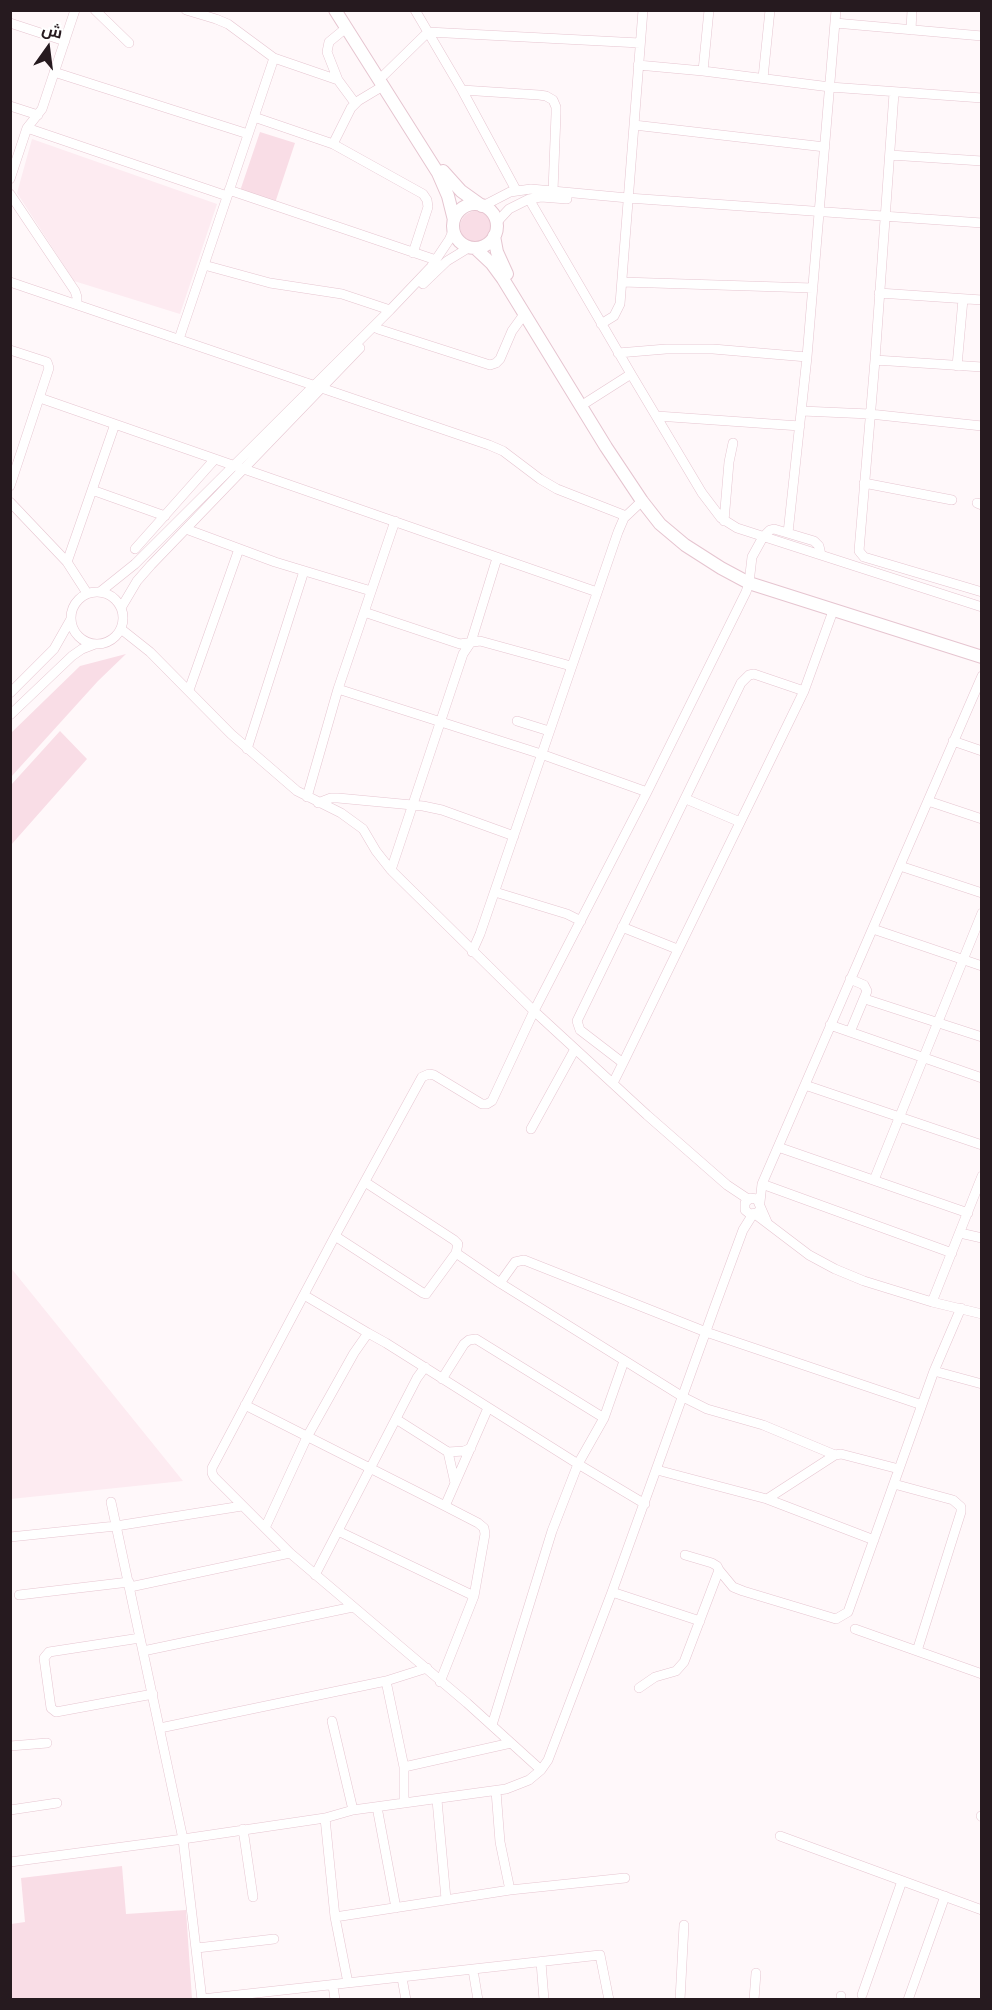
<!DOCTYPE html>
<html>
<head>
<meta charset="utf-8">
<style>
  body { margin:0 }
  #map { position:relative; width:992px; height:2010px; overflow:hidden; background:#fff8fa; font-family:"Noto Sans",Cairo,sans-serif }
  canvas { display:block }
  .frame { position:absolute; inset:0; border:12px solid #261a1f; pointer-events:none }
  .north { position:absolute; left:18px; top:18px; width:60px; height:60px; -webkit-text-stroke:4px #fff; paint-order:stroke; rotate:14deg; font-size:16px; font-weight:700; line-height:24px; text-align:center; color:#261a1f }
  .north::after { content:''; display:block; margin:auto; width:21px; height:27px; background:#261a1f; clip-path:polygon(50% 0,100% 100%,50% 72%,0 100%) }
</style>
</head>
<body>
<div id="map">
<canvas width="992" height="2010"></canvas>
<div class="frame"></div>
<div class="north">ش</div>
</div>
<script>
const g = document.querySelector('canvas').getContext('2d');
g.lineJoin = 'round';
function paint(path, color) {
  g.fillStyle = color;
  g.fill(path, 'evenodd');
}
function toPath(rows) {
  const path = new Path2D();
  for (const r of rows) {
    if (r.length === 3) {
      path.moveTo(r[0] + r[2], r[1]);
      path.arc(r[0], r[1], r[2], 0, 2 * Math.PI);
      continue;
    }
    path.moveTo(r[0], r[1]);
    for (let i = 2; i < r.length; i += 2) path.lineTo(r[i], r[i + 1]);
  }
  return path;
}
function strokePath(path, color, width, dash) {
  g.strokeStyle = color;
  g.lineWidth = width;
  g.lineCap = dash ? 'butt' : 'round';
  g.setLineDash(dash || []);
  g.stroke(path);
}
paint(toPath([
  [32,139,217,204,180,314,74,281,17,193],
  [10,1268,11,1268,183,1481,11,1499]
]), '#fdebf1');
paint(toPath([
  [260,132,295,143,275,203,240,191],
  [476,227,16],
  [126,654,98,681,11,777,11,733,80,666],
  [60,731,87,759,11,845,11,785],
  [122,1866,126,1914,186,1910,192,1999,11,1999,11,1924,25,1922,21,1878]
]), '#f9dde6');
const minor = toPath([
  [95,10,129,43],
  [186,10,216,19,228,24,274,58,338,80],
  [415,10,462,90,516,190],
  [10,23,65,41],
  [835,23,982,36],
  [346,28,329,42,327,52,338,80,355,103],
  [911,30,912,10],
  [638,65,703,71,830,87,982,98],
  [703,71,709,10],
  [54,72,248,134],
  [384,75,428,32,640,43],
  [763,78,770,10],
  [462,90,539,95,546,96,553,100,556,107,556,114,553,191],
  [894,93,875,360,859,551,864,557,982,592],
  [10,106,38,115],
  [254,117,333,144,423,194,427,200,428,207,413,253],
  [634,125,825,147],
  [27,128,227,196],
  [333,144,351,108,358,101,383,86],
  [890,155,982,161],
  [10,179,27,128,42,109,75,10],
  [229,190,436,260],
  [10,194,75,291,77,297,77,304],
  [529,199,631,374,702,493,721,518,737,528,982,607],
  [483,206,510,192,531,189,628,198,982,223],
  [497,222,509,209,529,199,541,197,567,199],
  [204,265,270,283,342,294,390,310],
  [10,282,489,445,503,451,540,479,557,489,626,516],
  [622,282,813,288],
  [423,284,447,261,470,247],
  [879,293,982,300],
  [601,324,614,316,620,304,643,10],
  [378,329,490,365,496,363,500,359,512,331,525,313],
  [179,339,274,58],
  [10,350,47,362,49,368,10,486],
  [618,353,666,349,713,349,807,357],
  [875,360,982,367],
  [957,366,963,299],
  [40,398,597,592],
  [587,402,631,374],
  [802,411,870,414,982,426],
  [657,416,800,426],
  [864,483,952,500],
  [92,490,165,516],
  [10,502,67,562,87,593],
  [977,503,982,505],
  [724,521,729,462,733,443],
  [186,529,275,562,371,591],
  [788,533,807,357,836,10],
  [135,549,215,459],
  [67,562,115,424],
  [97,618,26],
  [100,592,135,564,390,310,431,267,449,240,454,229],
  [121,608,137,581,151,565,360,348],
  [364,612,460,644,480,641,571,666],
  [121,629,150,652,231,734,297,791,341,813,363,829,376,851,391,870,534,1011,647,1115,727,1185,748,1199],
  [338,689,541,754,647,792],
  [189,690,239,549],
  [804,691,754,674,749,675,741,683,577,1021,580,1030,623,1063,804,691,833,611],
  [10,693,54,649,71,619],
  [10,715,72,656,82,649,95,644],
  [517,721,549,731],
  [953,741,982,751],
  [247,749,304,571],
  [307,797,338,689,395,521],
  [686,799,740,822],
  [928,801,982,819],
  [318,803,331,798,338,798,423,806,442,810,514,836],
  [900,866,982,893],
  [391,870,463,654,471,642,497,558],
  [495,892,567,914,581,921],
  [622,927,677,949],
  [873,929,982,966],
  [472,952,480,934,618,532,624,518,642,501],
  [850,979,864,985,867,991,850,1032],
  [865,999,982,1037],
  [830,1025,982,1078],
  [613,1083,623,1063],
  [805,1085,982,1145],
  [531,1129,575,1049],
  [778,1147,968,1213],
  [874,1180,982,913],
  [365,1182,454,1240,458,1244,456,1253],
  [762,1184,952,1253],
  [760,1202,762,1184,982,676],
  [761,1209,757,1213,750,1214,745,1210,745,1203,750,1198,757,1199,767,1222],
  [755,1214,809,1255,835,1269,864,1281,932,1302,982,1314],
  [960,1233,982,1238],
  [335,1236,423,1293,426,1294,456,1253,500,1283,683,1397,707,1409,763,1425,835,1455],
  [500,1283,515,1262,524,1260,706,1332,922,1405],
  [304,1295,368,1333],
  [932,1302,982,1176],
  [934,1371,982,1384],
  [442,1379,464,1344,469,1340,476,1339,604,1418],
  [245,1405,445,1506,478,1523,484,1528,485,1534,474,1596,440,1682],
  [396,1419,448,1452,464,1451,471,1448],
  [448,1452,455,1483],
  [657,1470,767,1499,874,1540],
  [894,1484,953,1500,961,1507,961,1512,917,1651],
  [767,1499,835,1455,841,1454,899,1469],
  [111,1502,183,1839,202,2000],
  [445,1506,488,1408],
  [265,1528,307,1437,354,1353,368,1333,386,1343,578,1464,645,1504],
  [338,1531,474,1596],
  [10,1537,116,1526,242,1506],
  [719,1570,733,1587,743,1591,836,1619,848,1612,934,1371,961,1308],
  [315,1575,417,1378,425,1367],
  [130,1587,290,1553],
  [612,1592,700,1621],
  [19,1595,129,1582],
  [855,1629,982,1674],
  [140,1638,49,1652,44,1658,51,1708,56,1712,153,1694],
  [143,1651,353,1607],
  [386,1681,404,1767,404,1803],
  [639,1688,655,1677,676,1671,684,1662,719,1570,717,1566,712,1563,685,1555],
  [332,1721,353,1810],
  [492,1725,552,1531,578,1464,604,1418,624,1361],
  [160,1728,386,1681,427,1668],
  [10,1746,47,1743],
  [404,1767,511,1743],
  [541,1770,467,1703,290,1553,214,1477,212,1473,212,1468,335,1236,422,1077,429,1074,434,1075,482,1104,487,1104,492,1101,534,1011,647,792,746,592,749,583,752,557,763,537,770,530,774,529,814,541,819,546,821,555],
  [496,1791,500,1842,510,1890],
  [437,1800,446,1899],
  [377,1807,396,1908],
  [10,1810,57,1803],
  [981,1816,982,1817],
  [325,1818,335,1917,348,1983],
  [243,1829,253,1897],
  [780,1836,982,1910],
  [10,1862,183,1839,325,1818,353,1810,506,1789,529,1780,541,1770,548,1760,612,1592,715,1306,743,1230,753,1214],
  [335,1917,510,1890,625,1878],
  [197,1948,274,1939],
  [541,1962,544,2000],
  [473,1970,478,2000],
  [402,1978,406,2000],
  [333,1985,335,2000],
  [862,1995,902,1881],
  [202,1999,600,1955,609,2000],
  [680,2000,684,1925],
  [754,2000,756,1973],
  [841,2000,841,1996],
  [908,2000,945,1896]
]);
const major = toPath([
  [335,10,438,173,448,196,454,220],
  [443,171,461,191,482,206],
  [475,226,22],
  [494,236,497,252,507,274],
  [475,248,492,264,503,279,606,447,642,501,660,524,685,545,721,568,749,583,982,657]
]);
strokePath(minor, '#e6c5d0', 10);
strokePath(major, '#e6c5d0', 14);
strokePath(minor, '#fff', 9);
strokePath(major, '#fff', 12);
</script>
</body>
</html>
